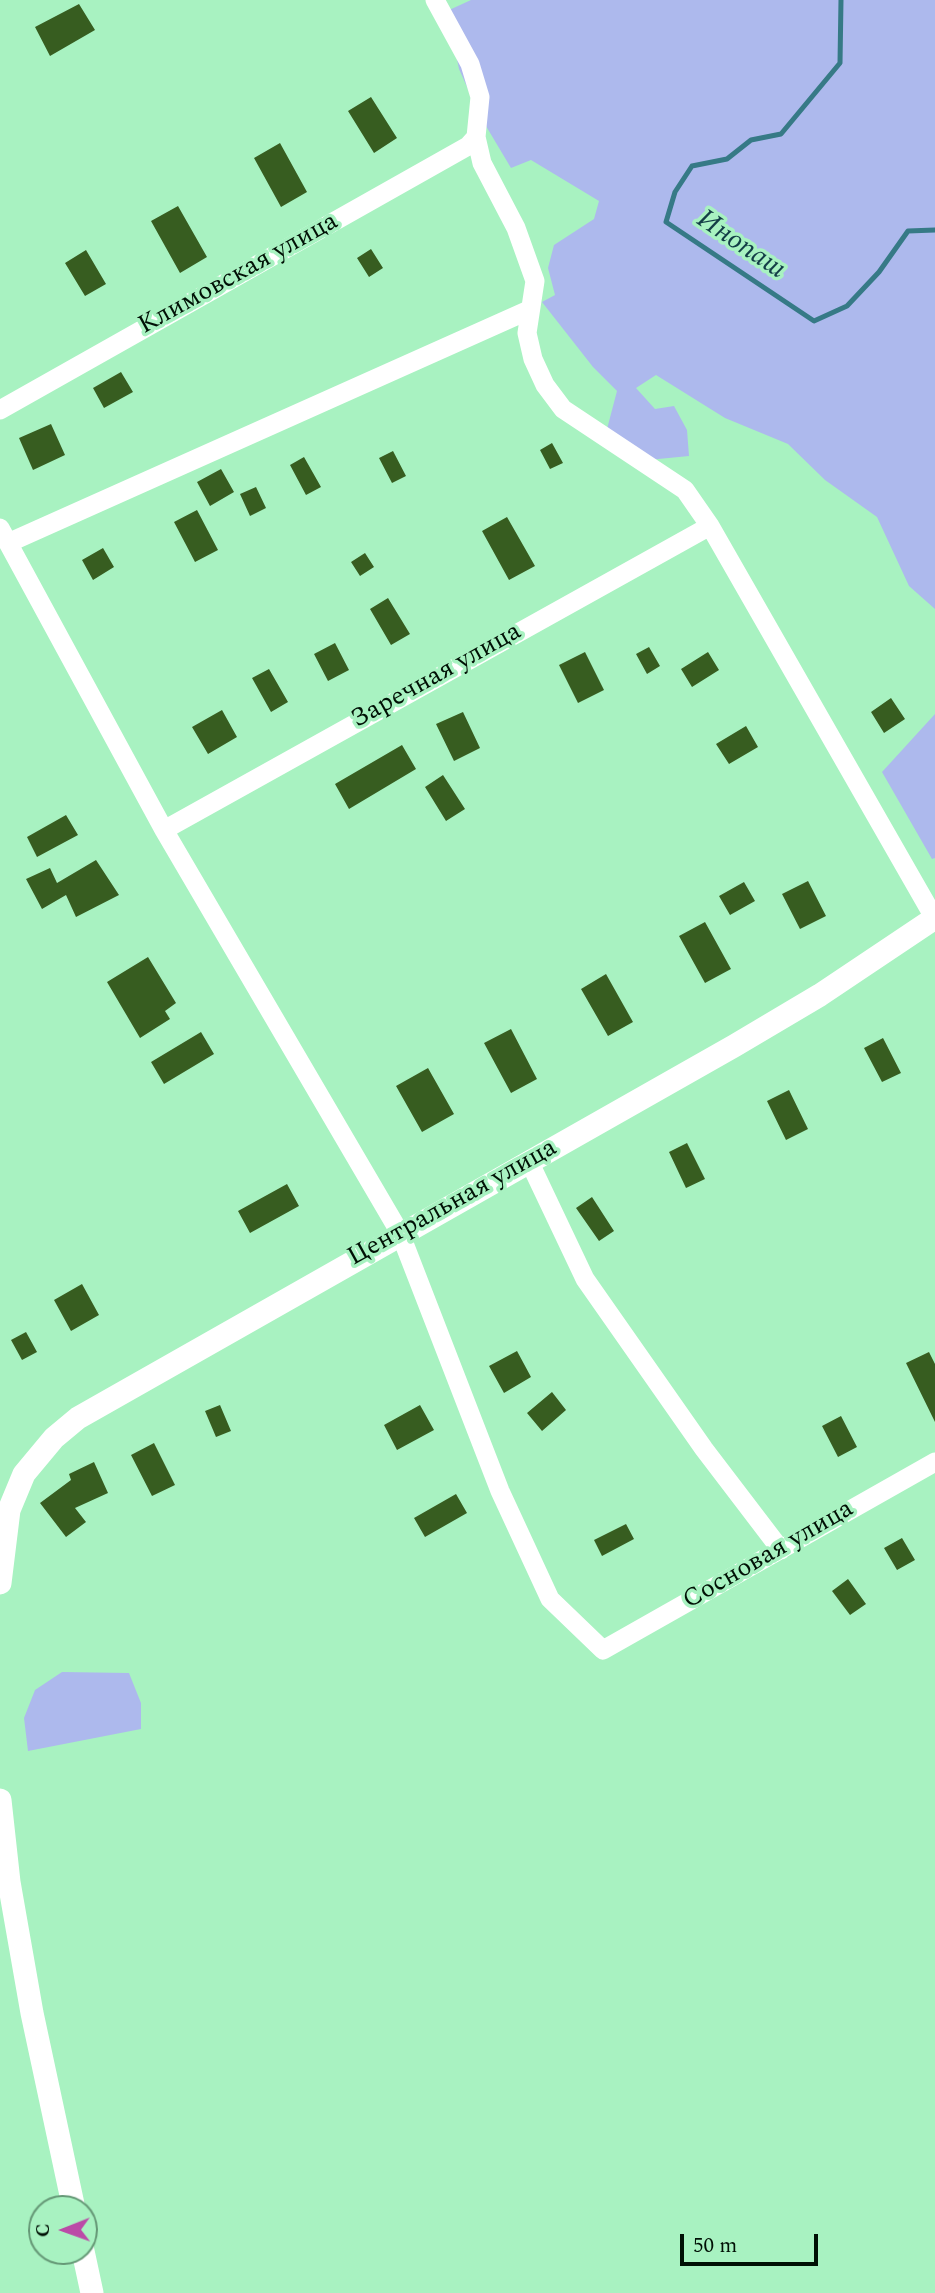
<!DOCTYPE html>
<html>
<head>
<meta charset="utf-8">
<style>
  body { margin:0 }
  #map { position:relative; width:935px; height:2293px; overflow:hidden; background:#a8f2c1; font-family:Spectral,serif }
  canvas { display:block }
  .north { position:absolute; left:28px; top:2195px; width:70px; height:70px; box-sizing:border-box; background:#a8f2c1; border:2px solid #659876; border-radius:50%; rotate:269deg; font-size:19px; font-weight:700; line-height:28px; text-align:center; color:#001005 }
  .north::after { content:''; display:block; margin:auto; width:24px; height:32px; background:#bb4ba7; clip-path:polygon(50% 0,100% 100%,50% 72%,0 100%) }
  .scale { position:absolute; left:680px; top:2234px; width:138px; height:32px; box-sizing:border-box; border:4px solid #001005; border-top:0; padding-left:9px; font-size:21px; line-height:24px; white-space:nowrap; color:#001005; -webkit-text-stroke:5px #a8f2c1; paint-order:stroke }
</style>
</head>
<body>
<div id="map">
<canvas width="935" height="2293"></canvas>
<div class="north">С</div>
<div class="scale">50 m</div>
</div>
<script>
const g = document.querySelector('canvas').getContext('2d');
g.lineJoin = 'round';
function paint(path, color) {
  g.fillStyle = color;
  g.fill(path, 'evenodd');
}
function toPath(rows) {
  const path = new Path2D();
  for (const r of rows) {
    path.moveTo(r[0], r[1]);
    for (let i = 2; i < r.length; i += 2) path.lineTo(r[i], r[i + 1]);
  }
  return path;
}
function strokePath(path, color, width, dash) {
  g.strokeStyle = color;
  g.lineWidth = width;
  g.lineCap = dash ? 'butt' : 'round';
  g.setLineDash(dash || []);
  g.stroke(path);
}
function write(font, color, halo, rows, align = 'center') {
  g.font = font + ' Spectral,serif';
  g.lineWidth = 7;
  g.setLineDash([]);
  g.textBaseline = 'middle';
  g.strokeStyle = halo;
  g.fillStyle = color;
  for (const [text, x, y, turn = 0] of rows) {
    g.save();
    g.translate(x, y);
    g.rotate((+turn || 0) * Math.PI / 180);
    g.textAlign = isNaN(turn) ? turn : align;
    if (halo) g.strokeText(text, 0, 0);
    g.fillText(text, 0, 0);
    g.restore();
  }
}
paint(toPath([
  [471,0,935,0,935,609,909,586,877,517,825,480,788,444,725,418,656,375,636,388,655,409,674,406,687,430,689,456,648,460,607,429,617,391,593,367,542,302,555,295,548,268,554,245,594,219,599,201,531,160,511,168,480,116,459,69,447,11],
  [935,714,935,858,932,859,882,772],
  [62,1672,129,1673,141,1703,141,1729,28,1751,24,1718,35,1690]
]), '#adb9ed');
strokePath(toPath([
  [841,0,840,63,781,134,751,140,727,159,692,166,675,192,666,222,814,321,847,306,879,272,908,231,935,230]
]), '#367a86', 5);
paint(toPath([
  [79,4,95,30,50,56,35,27],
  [371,97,397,138,374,153,348,111],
  [280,143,307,192,281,207,254,158],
  [178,206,207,257,180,273,151,221],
  [371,249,383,268,369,277,357,258],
  [86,250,106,284,85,296,65,263],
  [121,372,133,392,104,408,93,388],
  [51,424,65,455,33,470,19,438],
  [552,443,563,463,550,469,540,450],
  [393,451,406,476,392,483,379,458],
  [304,457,321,487,306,495,290,465],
  [221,469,234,492,210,506,197,482],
  [256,487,266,508,250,516,240,494],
  [197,510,218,550,195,562,174,522],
  [507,517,535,566,509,580,482,531],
  [103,548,114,567,93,580,82,560],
  [365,553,374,567,360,576,351,562],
  [388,598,410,634,391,645,370,609],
  [335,643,349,670,328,681,314,654],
  [649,647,660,666,647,674,636,654],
  [585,652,604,690,578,703,559,665],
  [708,652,719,670,692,687,681,669],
  [269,669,288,702,271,712,252,678],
  [891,698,905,719,884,733,871,712],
  [222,710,237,737,208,754,192,727],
  [463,712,480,748,454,761,436,724],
  [746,726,758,747,729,764,716,744],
  [402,745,416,769,349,809,335,784],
  [443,775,465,809,446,821,425,787],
  [66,815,78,835,37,857,27,837],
  [96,860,119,895,76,917,66,895,42,909,26,879,50,868,57,883],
  [808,881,826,916,800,929,782,894],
  [744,882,755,901,730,915,719,896],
  [705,922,731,969,705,983,679,936],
  [148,957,176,1003,165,1011,170,1019,140,1038,107,982],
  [606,974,633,1022,608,1036,581,989],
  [511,1029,537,1079,511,1093,484,1043],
  [201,1032,214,1054,164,1084,151,1062],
  [883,1038,901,1073,882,1082,864,1048],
  [428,1068,454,1114,422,1132,396,1086],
  [789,1090,808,1129,786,1140,767,1101],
  [687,1143,705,1179,686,1188,669,1152],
  [287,1184,299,1206,250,1233,238,1211],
  [592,1197,614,1231,599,1241,576,1208],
  [82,1284,99,1315,71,1331,54,1300],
  [26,1332,37,1352,22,1360,11,1340],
  [517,1351,531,1377,504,1393,489,1366],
  [929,1352,935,1364,935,1422,906,1363],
  [552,1392,566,1410,542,1431,527,1413],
  [220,1405,231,1431,216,1437,205,1411],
  [420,1405,434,1430,397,1450,384,1425],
  [841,1416,857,1447,838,1457,822,1426],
  [154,1443,175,1485,152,1496,131,1455],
  [94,1462,108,1493,75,1508,86,1522,66,1537,40,1503,71,1480,69,1474],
  [456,1494,467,1513,425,1537,414,1518],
  [626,1524,634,1539,602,1556,594,1540],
  [902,1538,915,1560,897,1570,884,1548],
  [848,1579,866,1604,850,1615,832,1591]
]), '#375d20');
strokePath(toPath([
  [435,0,470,64,480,97,476,137,482,163,516,228,535,281,527,333,533,359,545,385,563,409,685,490,710,526,935,919],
  [0,410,468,146,476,137],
  [0,528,164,830,400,1233,500,1491,550,1599,603,1650,935,1462],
  [8,543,529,310],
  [164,830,710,526],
  [529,1161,585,1279,704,1449,781,1550]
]), '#fff', 19);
strokePath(toPath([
  [0,1583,9,1510,24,1474,54,1438,78,1418,734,1046,820,995,935,918],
  [0,1800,9,1882,32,2013,74,2209],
  [83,2251,92,2293]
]), '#fff', 23);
write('26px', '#001005', '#a8f2c1', [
  ["Климовская улица",239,275,-29],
  ["Заречная улица",437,677,-29],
  ["Центральная улица",453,1204,-29],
  ["Сосновая улица",769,1556,-30]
]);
write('italic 28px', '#133d46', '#a8f2c1', [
  ["Инопаш",740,246,34]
]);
</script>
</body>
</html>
